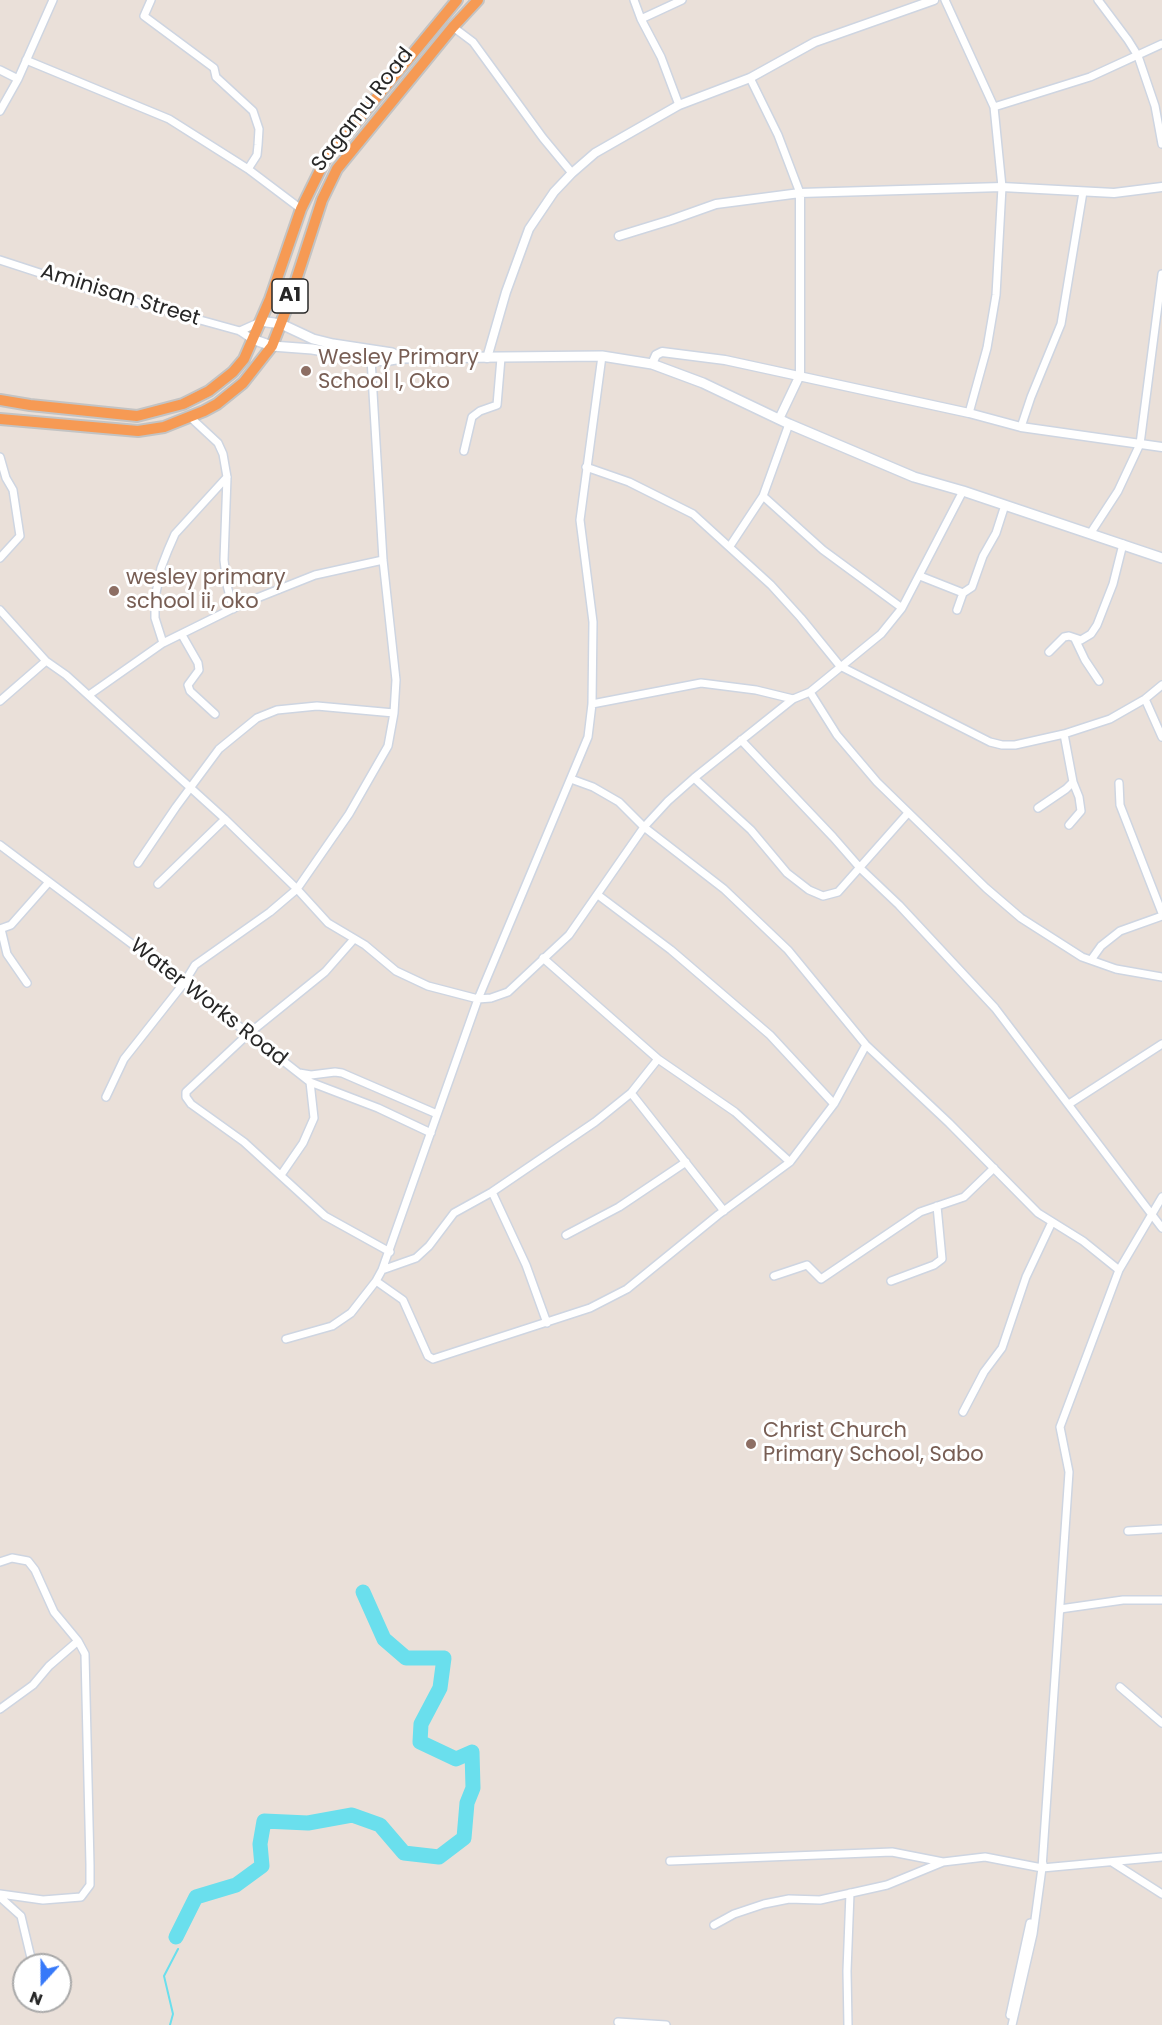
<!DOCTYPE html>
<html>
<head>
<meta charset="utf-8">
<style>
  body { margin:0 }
  #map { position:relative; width:1162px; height:2025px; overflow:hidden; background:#eae0d9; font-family:Poppins,sans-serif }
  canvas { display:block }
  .north { position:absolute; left:12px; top:1953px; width:60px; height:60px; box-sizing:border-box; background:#fff; border:2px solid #a9a9a9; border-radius:50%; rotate:201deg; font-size:16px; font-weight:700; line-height:24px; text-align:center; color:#272727 }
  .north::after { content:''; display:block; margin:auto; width:21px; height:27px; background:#3779f9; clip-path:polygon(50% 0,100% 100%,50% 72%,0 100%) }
</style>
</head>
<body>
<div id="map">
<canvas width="1162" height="2025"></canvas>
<div class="north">N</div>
</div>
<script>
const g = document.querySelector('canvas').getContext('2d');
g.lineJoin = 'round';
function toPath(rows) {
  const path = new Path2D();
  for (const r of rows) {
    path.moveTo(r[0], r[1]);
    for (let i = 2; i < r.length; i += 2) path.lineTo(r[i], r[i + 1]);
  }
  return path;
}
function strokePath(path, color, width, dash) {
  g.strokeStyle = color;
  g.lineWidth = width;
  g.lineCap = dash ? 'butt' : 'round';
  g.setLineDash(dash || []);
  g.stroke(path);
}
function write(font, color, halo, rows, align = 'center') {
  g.font = font + ' Poppins,sans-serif';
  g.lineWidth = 6;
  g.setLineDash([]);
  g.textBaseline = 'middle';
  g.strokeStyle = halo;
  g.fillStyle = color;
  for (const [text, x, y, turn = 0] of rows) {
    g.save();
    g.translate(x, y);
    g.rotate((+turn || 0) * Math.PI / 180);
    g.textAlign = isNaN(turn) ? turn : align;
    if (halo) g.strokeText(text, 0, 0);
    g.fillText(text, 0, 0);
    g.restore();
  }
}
strokePath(toPath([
  [170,2025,173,2014,164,1976,178,1949]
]), '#6adfed', 2);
strokePath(toPath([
  [176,1937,196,1897,236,1885,262,1866,260,1844,264,1821,308,1823,352,1815,380,1825,404,1853,439,1857,464,1838,467,1803,473,1788,472,1752,456,1759,420,1742,421,1724,440,1688,444,1658,406,1658,384,1639,363,1592]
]), '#6adfed', 15);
const minor = toPath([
  [151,0,144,16,214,68,216,77,253,111,259,129,258,145,257,155,248,169],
  [634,0,641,19,661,57,679,105],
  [945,0,994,107,1002,187,996,295,987,348,969,413],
  [1098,0,1128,40,1138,56,1155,106,1162,144],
  [641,19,682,0],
  [453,27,473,42,543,138,572,173],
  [26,60,169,119,248,169,301,209],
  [0,70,18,79],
  [750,78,778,135,800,193],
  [994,107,1090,77,1162,44],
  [0,111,18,79,53,0],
  [0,260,95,291,240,331,252,339],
  [240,331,260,322],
  [190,417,218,443,223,454,227,477,224,560,227,585,233,609],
  [1021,427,1031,397,1061,324,1083,192],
  [464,451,472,417,480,411,497,405,501,358],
  [0,457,6,478,13,490,20,536,0,558],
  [586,467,629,482,693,514,771,585,801,618,840,666,990,742,1002,745,1015,745,1064,734,1110,719,1145,699,1162,685],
  [763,496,823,550,902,608],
  [1090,534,1118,491,1140,444,1162,274],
  [730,546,763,496,789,424],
  [920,576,963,593,957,610],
  [963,593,972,587,983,556,996,533,1005,505],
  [0,610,46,661,66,675,225,819,297,889,328,923,365,945,396,971,428,986,478,999,491,998,508,992,569,935,644,827,668,801,694,778,793,699,810,692,881,634,902,608,963,491],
  [182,635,198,663,199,670,188,685,190,691,215,714],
  [1075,639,1085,660,1099,681],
  [163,643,155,618,155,598,161,568,168,550,175,534,227,477],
  [1049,652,1064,637,1069,636,1081,640,1091,634,1097,625,1113,584,1123,544],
  [810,692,837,735,877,782,986,888,1021,918,1082,957,1116,969,1162,977],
  [89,695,163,643,242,604,315,575,383,560],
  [1145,699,1162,737],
  [0,701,46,661],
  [592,704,701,683,756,690,793,699],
  [741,740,833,837,861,869,899,905,995,1008,1162,1228],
  [694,778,751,830,787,873,809,890,823,896,838,892,908,813],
  [571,779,593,787,619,802,644,827,724,889,788,950,866,1045,949,1123,1038,1213,1083,1241,1119,1270],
  [1119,783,1120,805,1162,913],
  [1038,808,1066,789,1073,782,1064,734],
  [1069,825,1081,811,1079,797,1073,782],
  [0,845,184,983,310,1082,378,1108,431,1133],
  [138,863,176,807,219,749,257,718,277,710,317,706,394,713],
  [158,884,225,819],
  [598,895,671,950,770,1035,834,1104],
  [0,929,11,925,49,882],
  [1,929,7,954,27,983],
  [354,939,325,972,247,1035,186,1092,186,1097,191,1104,244,1142,325,1216,390,1252],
  [543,958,658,1059,735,1112,790,1162],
  [1091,960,1101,946,1120,931,1162,916],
  [299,1073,311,1075,335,1072,342,1073,437,1114],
  [631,1093,724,1211],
  [106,1097,124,1059,184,983,195,965,270,912,297,889,349,814,388,746,394,713,396,680,383,560,371,359],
  [1069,1104,1162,1044],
  [281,1175,303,1143,314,1118,310,1082],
  [492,1192,526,1265,547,1323],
  [566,1235,619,1207,686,1162],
  [382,1270,416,1258,429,1246,454,1213,492,1192,595,1122,631,1093,658,1059],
  [774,1276,807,1265,821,1279,920,1212,964,1197,994,1168],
  [376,1281,403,1300,428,1356,433,1359,590,1308,627,1289,718,1215,790,1162,834,1104,866,1045],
  [891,1281,934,1265,942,1259,937,1206],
  [286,1339,332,1326,351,1313,376,1281,382,1270,478,999,588,737,592,704,593,622,580,520,602,356],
  [963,1412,984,1372,1002,1348,1026,1277,1052,1222],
  [1128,1531,1162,1529],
  [0,1562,12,1558,28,1561,35,1570,54,1612,78,1641,85,1654,90,1865,90,1885,81,1897,43,1900,0,1894],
  [1060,1611,1060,1609,1123,1600,1162,1600],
  [1120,1687,1162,1723],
  [0,1709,33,1685,49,1666,78,1641],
  [670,1861,892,1852,943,1862,985,1857,1042,1868],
  [1112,1862,1162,1894],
  [1043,1864,1042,1868,1162,1857],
  [0,1897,21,1916,31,1958],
  [714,1925,734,1914,764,1904,789,1899,820,1900,887,1885,943,1862],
  [1010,2015,1030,1923],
  [618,2022,666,2025],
  [848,2025,847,1971,850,1893],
  [1012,2025,1033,1934,1042,1868,1069,1472,1060,1427,1119,1270,1162,1197]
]);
const tertiary = toPath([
  [619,236,671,220,716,204,800,193,1002,187,1114,193,1162,187],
  [487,358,506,292,529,229,554,192,572,173,595,153,679,105,750,78,815,42,934,0],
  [652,364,656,355,662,352,725,360,969,413,1021,427,1162,447],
  [779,419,800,375,800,193]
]);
const secondary = toPath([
  [260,321,281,324,313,339,333,344,392,353,402,358],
  [252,339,272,346,312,349,384,361,402,358,602,356,652,364,703,383,789,424,914,477,963,491,1162,558]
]);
const trunk = toPath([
  [0,400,30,405,137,416,183,404,209,391,233,372,244,359,270,299,301,209,325,160,457,0],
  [0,419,138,431,164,427,204,411,217,404,243,383,272,346,288,305,322,200,337,169,453,27,478,0]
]);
strokePath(minor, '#ced5e1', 10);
strokePath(tertiary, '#ced5e1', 11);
strokePath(secondary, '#ced5e1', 12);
strokePath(trunk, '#c3c3c3', 14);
strokePath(minor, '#fff', 7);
strokePath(tertiary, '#fff', 8);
strokePath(secondary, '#fff', 9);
strokePath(trunk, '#f69a54', 10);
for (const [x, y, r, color] of [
  [306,371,6,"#8d6e63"],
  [114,591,6,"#8d6e63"],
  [751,1444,6,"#8d6e63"]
]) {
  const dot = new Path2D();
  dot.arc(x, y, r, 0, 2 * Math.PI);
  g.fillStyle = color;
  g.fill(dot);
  strokePath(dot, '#fff', 2);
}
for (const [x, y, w] of [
  [290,296,36]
]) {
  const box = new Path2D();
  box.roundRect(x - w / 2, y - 17, w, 34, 4.5);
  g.fillStyle = '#fff';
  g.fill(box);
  strokePath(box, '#272727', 1.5);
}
write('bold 20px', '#272727', null, [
  ["A1",290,296]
]);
write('21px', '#272727', '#fff', [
  ["Sagamu Road",363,110,-52],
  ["Aminisan Street",120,296,17],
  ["Water Works Road",208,1003,38]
]);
write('21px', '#785e54', '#fff', [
  ["Wesley Primary",318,359],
  ["School I, Oko",318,383],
  ["wesley primary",126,579],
  ["school ii, oko",126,603],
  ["Christ Church",763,1432],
  ["Primary School, Sabo",763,1456]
], 'left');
</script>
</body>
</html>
